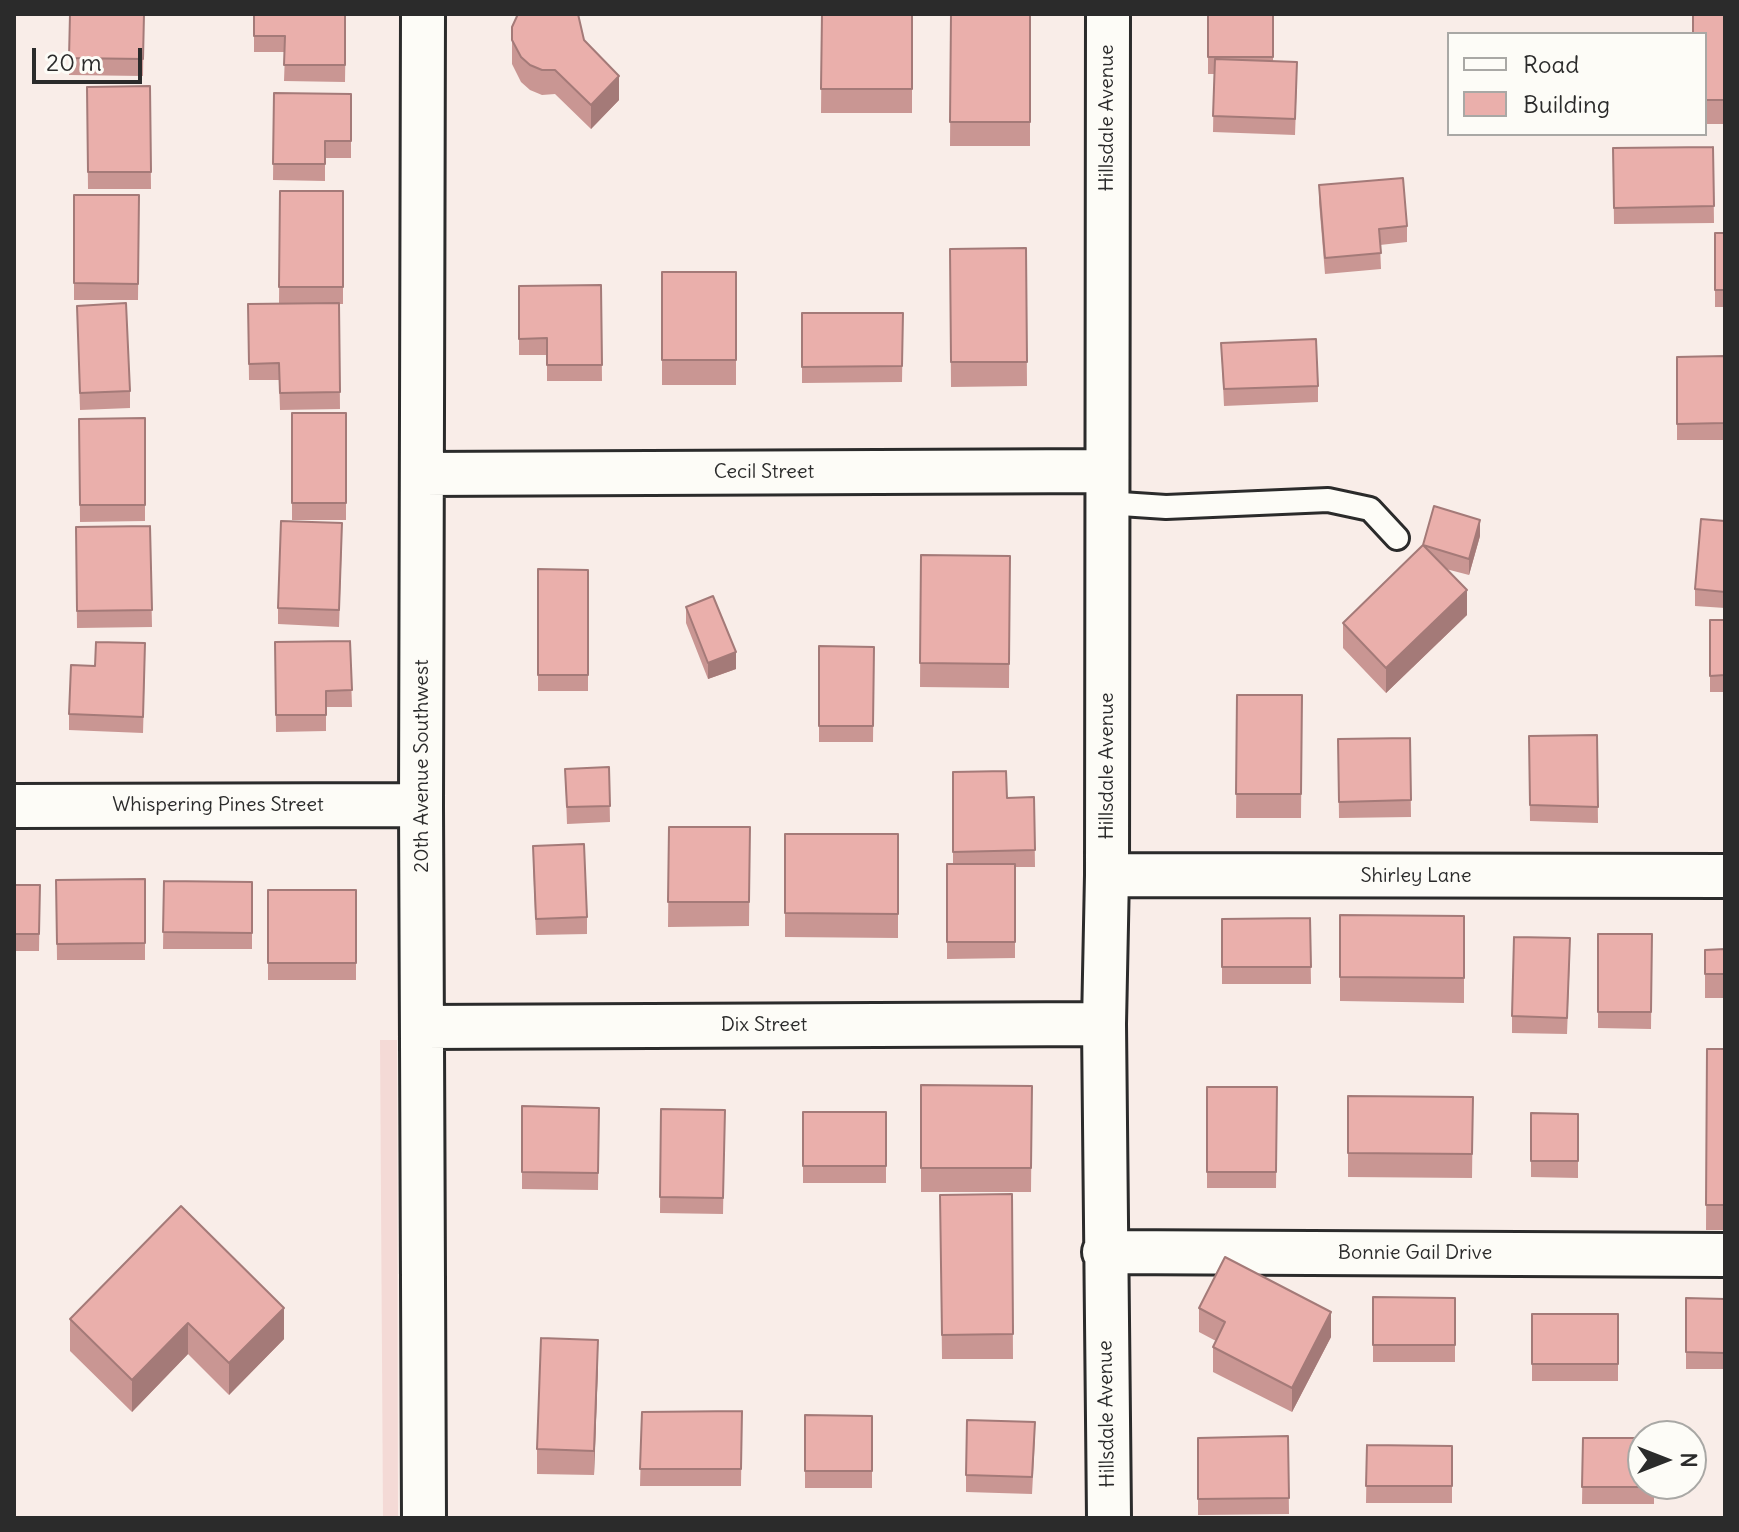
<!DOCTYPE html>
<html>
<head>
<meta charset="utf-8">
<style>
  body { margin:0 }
  #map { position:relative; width:1739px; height:1532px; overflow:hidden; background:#f9ede8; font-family:Delius,sans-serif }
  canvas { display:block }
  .frame { position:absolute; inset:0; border:16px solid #2b2b2b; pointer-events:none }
  .legend { position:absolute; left:1447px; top:32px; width:260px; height:104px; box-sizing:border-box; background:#fdfcf7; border:2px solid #a9a8a5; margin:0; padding:10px 14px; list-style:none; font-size:24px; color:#2b2b2b }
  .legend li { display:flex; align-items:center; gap:16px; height:40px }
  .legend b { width:40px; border:2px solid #a9a8a5 }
  .north { position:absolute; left:1627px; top:1420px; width:80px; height:80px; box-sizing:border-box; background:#fdfcf7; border:2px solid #a9a8a5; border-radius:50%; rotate:90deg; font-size:22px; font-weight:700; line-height:32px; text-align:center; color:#2b2b2b }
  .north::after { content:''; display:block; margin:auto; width:28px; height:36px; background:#2b2b2b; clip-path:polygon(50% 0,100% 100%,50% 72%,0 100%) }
  .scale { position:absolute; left:32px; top:48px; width:110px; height:36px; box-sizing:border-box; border:4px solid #2b2b2b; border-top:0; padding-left:10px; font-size:24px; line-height:28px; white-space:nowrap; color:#2b2b2b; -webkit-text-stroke:6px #fdfcf7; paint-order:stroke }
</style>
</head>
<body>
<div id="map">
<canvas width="1739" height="1532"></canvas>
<div class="frame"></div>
<ul class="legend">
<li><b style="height:10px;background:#fdfcf7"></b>Road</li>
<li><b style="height:22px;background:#eaafab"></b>Building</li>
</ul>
<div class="north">N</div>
<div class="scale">20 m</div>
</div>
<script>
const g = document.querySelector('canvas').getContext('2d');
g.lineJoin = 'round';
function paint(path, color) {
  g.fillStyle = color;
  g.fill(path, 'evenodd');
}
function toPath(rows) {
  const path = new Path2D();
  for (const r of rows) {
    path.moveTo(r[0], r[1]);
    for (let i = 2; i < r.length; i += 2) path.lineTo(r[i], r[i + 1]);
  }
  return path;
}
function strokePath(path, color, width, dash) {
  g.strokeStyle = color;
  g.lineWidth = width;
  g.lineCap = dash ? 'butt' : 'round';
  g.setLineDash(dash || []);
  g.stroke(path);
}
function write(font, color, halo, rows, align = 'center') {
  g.font = font + ' Delius,sans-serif';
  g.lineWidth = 7;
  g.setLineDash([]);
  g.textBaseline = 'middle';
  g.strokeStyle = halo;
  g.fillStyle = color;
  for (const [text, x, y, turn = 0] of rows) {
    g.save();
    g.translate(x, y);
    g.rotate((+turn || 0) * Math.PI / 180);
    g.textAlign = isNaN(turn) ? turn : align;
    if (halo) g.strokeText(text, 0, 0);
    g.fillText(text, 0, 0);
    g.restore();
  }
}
paint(toPath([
  [380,1040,397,1040,398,1518,383,1518]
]), '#f4dad6');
const lane = toPath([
  [1106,503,1166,507,1328,500,1370,509,1397,538]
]);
const street = toPath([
  [423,14,421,805,424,1518],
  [1108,14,1107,875,1104,1024,1109,1518],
  [422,474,1106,471],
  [14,806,421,805],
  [1107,875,1725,876],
  [424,1027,1104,1024],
  [1104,1252,1725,1255]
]);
strokePath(lane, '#2b2b2b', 28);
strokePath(street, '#2b2b2b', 48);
strokePath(lane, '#fdfcf7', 22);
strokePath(street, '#fdfcf7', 42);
paint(toPath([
  [70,14,144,14,143,76,69,75],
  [254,14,346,14,345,82,284,81,285,52,254,52],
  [822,14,912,14,912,113,821,113],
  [951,14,1030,14,1030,146,950,146],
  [1208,14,1273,14,1273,61,1297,78,1295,135,1213,132,1214,74,1208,74],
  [1725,14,1725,124,1705,124,1705,34],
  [512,27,584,40,619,100,591,129,555,94,542,95,530,90,521,82,512,64],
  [150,86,151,189,88,189,87,87],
  [274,93,351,94,351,158,325,158,325,181,273,180],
  [1713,147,1714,223,1614,224,1613,148],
  [1319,185,1407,226,1407,242,1380,245,1381,269,1325,274,1319,202],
  [280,191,343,191,343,304,339,304,340,409,280,410,279,380,249,380,248,304,279,303],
  [74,195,139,195,138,300,74,300],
  [1715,233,1725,233,1725,307,1715,307],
  [1026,248,1027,386,951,387,950,249],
  [662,272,736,272,736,385,662,385],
  [601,285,602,381,547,381,547,355,519,355,519,286],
  [77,306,130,391,130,408,80,410],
  [802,313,903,313,902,382,802,383],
  [1221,343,1318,386,1318,402,1224,406],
  [1725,356,1725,440,1677,440,1677,357],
  [292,413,346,413,346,520,292,520],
  [145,418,145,521,80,522,79,419],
  [1725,521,1725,608,1695,606,1695,589],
  [150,526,152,627,77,628,76,527],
  [1480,536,1469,575,1446,569,1467,615,1386,693,1343,648,1343,623,1423,545],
  [342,540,339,627,278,624,278,608],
  [921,555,1010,556,1009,688,920,687],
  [538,569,588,570,588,691,538,691],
  [686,607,736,669,708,679,686,623],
  [1710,620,1725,620,1725,692,1710,692],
  [350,641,352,707,326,707,326,731,276,732,275,642],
  [819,646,874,647,873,742,819,742],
  [145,660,143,733,69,730,69,714,95,666],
  [1237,695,1302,695,1301,818,1236,818],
  [1597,735,1598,823,1530,821,1529,736],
  [1410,738,1411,817,1339,818,1338,739],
  [609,767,610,822,567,824,565,769],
  [953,772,1007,798,1034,797,1035,867,1015,867,1015,958,947,959,947,864,953,864],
  [669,827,750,827,749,926,668,927],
  [785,834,898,834,898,938,785,937],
  [533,863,587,917,587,934,536,935],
  [145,879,145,960,57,960,56,880],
  [164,881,252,882,252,949,163,949],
  [14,885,40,885,39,951,14,951],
  [268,890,356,890,356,980,268,980],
  [1340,915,1464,916,1464,1003,1340,1001],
  [1310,918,1311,984,1222,984,1222,919],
  [1598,934,1652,934,1651,1029,1598,1028],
  [1725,949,1725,998,1705,998,1705,950],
  [1570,955,1567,1034,1512,1033,1512,1016],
  [1707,1049,1725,1049,1725,1230,1706,1230],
  [921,1085,1032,1086,1031,1192,921,1192],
  [1207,1087,1277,1087,1276,1188,1207,1188],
  [1348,1096,1473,1097,1472,1178,1348,1177],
  [522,1106,599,1108,598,1190,522,1189],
  [661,1109,725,1110,723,1214,660,1213],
  [803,1112,886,1112,886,1183,803,1183],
  [1531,1113,1578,1114,1578,1178,1531,1177],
  [1012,1194,1013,1359,942,1359,940,1195],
  [181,1206,284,1339,229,1395,188,1354,132,1412,70,1351,70,1319],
  [1373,1297,1455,1298,1455,1362,1373,1362],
  [1686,1298,1725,1299,1725,1369,1686,1369],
  [1199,1308,1331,1337,1292,1412,1213,1372,1213,1347,1216,1341,1199,1332],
  [1532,1314,1618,1314,1618,1381,1532,1381],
  [598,1365,594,1475,537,1474,537,1449],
  [742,1411,741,1486,640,1486,642,1412],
  [805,1415,872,1416,872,1488,805,1488],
  [1288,1436,1289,1514,1198,1515,1198,1438],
  [1035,1438,1032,1494,966,1492,966,1475],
  [1583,1438,1654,1484,1654,1504,1582,1504],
  [1367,1445,1452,1446,1452,1503,1366,1503]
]), '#c99693');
paint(toPath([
  [619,76,619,100,591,129,591,105],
  [1480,520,1480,536,1469,575,1469,559],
  [1467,590,1467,615,1386,693,1386,668],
  [736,652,736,669,708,679,708,663],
  [284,1308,284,1339,229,1395,229,1363],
  [1331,1312,1331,1337,1292,1412,1292,1388],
  [188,1323,188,1354,132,1412,132,1380],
  [598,1340,598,1365,594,1475,594,1451]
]), '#a47a78');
const building = toPath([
  [70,14,144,14,143,59,69,58,70,14],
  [254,14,345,14,345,65,284,65,285,36,254,36,254,14],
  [518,14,578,14,584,40,619,76,591,105,555,70,542,70,530,65,521,57,512,40,512,27,518,14],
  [822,14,912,14,912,89,821,89,822,14],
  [951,14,1030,14,1030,122,950,122,951,14],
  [1208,14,1273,14,1273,57,1208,57,1208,14],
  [1693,14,1725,14,1725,100,1705,100,1705,34,1693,34,1693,14],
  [1215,59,1297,62,1295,119,1213,116,1215,59],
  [150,86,151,172,88,172,87,87,150,86],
  [274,93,351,94,351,141,325,141,325,164,273,164,274,93],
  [1713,147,1714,206,1614,208,1613,148,1713,147],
  [1403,178,1407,226,1379,229,1381,253,1325,258,1319,185,1403,178],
  [280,191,343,191,343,287,279,287,280,191],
  [74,195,139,195,138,284,74,283,74,195],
  [1715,233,1725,233,1725,290,1715,290,1715,233],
  [1026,248,1027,362,951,362,950,249,1026,248],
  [662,272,736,272,736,360,662,360,662,272],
  [601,285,602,365,547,365,547,338,519,339,519,286,601,285],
  [126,303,130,391,80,393,77,306,126,303],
  [339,303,340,392,280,393,279,363,249,364,248,304,339,303],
  [802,313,903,313,902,366,802,367,802,313],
  [1316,339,1318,386,1224,389,1221,343,1316,339],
  [1725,356,1725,423,1677,424,1677,357,1725,356],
  [292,413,346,413,346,503,292,503,292,413],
  [145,418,145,505,80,505,79,419,145,418],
  [1434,506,1480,520,1469,559,1423,545,1434,506],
  [1701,519,1725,521,1725,592,1695,589,1701,519],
  [281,521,342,523,339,610,278,608,281,521],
  [150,526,152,610,77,611,76,527,150,526],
  [1423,545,1467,590,1386,668,1343,623,1423,545],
  [921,555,1010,556,1009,664,920,663,921,555],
  [538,569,588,570,588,675,538,675,538,569],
  [713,596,736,652,708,663,686,607,713,596],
  [1710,620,1725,620,1725,675,1710,676,1710,620],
  [350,641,352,690,326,691,326,715,276,715,275,642,350,641],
  [96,642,145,643,143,717,69,714,71,665,95,666,96,642],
  [819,646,874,647,873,726,819,726,819,646],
  [1237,695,1302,695,1301,794,1236,794,1237,695],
  [1597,735,1598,807,1530,805,1529,736,1597,735],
  [1410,738,1411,800,1339,802,1338,739,1410,738],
  [609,767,610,806,567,807,565,769,609,767],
  [1006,771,1007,798,1034,797,1035,850,953,852,953,772,1006,771],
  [669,827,750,827,749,902,668,902,669,827],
  [785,834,898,834,898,914,785,913,785,834],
  [584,844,587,917,536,919,533,846,584,844],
  [947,864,1015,864,1015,942,947,942,947,864],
  [145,879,145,943,57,944,56,880,145,879],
  [164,881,252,882,252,933,163,932,164,881],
  [14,885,40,885,39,934,14,934,14,885],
  [268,890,356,890,356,963,268,963,268,890],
  [1340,915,1464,916,1464,978,1340,977,1340,915],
  [1310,918,1311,967,1222,967,1222,919,1310,918],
  [1598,934,1652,934,1651,1012,1598,1012,1598,934],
  [1514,937,1570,938,1567,1018,1512,1016,1514,937],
  [1725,949,1725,974,1705,974,1705,950,1725,949],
  [1707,1049,1725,1049,1725,1205,1706,1205,1707,1049],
  [921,1085,1032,1086,1031,1168,921,1168,921,1085],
  [1207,1087,1277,1087,1276,1172,1207,1172,1207,1087],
  [1348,1096,1473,1097,1472,1154,1348,1153,1348,1096],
  [522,1106,599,1108,598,1173,522,1172,522,1106],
  [661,1109,725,1110,723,1198,660,1197,661,1109],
  [803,1112,886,1112,886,1166,803,1166,803,1112],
  [1531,1113,1578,1114,1578,1161,1531,1161,1531,1113],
  [1012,1194,1013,1334,942,1335,940,1195,1012,1194],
  [181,1206,284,1308,229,1363,188,1323,132,1380,70,1319,181,1206],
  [1225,1257,1331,1312,1292,1388,1213,1347,1225,1322,1199,1308,1225,1257],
  [1373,1297,1455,1298,1455,1345,1373,1345,1373,1297],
  [1686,1298,1725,1299,1725,1353,1686,1352,1686,1298],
  [1532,1314,1618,1314,1618,1364,1532,1364,1532,1314],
  [541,1338,598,1340,594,1451,537,1449,541,1338],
  [742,1411,741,1469,640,1469,642,1412,742,1411],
  [805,1415,872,1416,872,1471,805,1471,805,1415],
  [967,1420,1035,1422,1032,1477,966,1475,967,1420],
  [1288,1436,1289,1498,1198,1499,1198,1438,1288,1436],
  [1583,1438,1643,1438,1643,1484,1654,1484,1654,1487,1582,1487,1583,1438],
  [1367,1445,1452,1446,1452,1486,1366,1486,1367,1445]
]);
paint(building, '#eaafab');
strokePath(building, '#a47a78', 2);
write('20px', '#2b2b2b', '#fdfcf7', [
  ["Hillsdale Avenue",1107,118,-90],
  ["Cecil Street",764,472],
  ["20th Avenue Southwest",422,766,-90],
  ["Hillsdale Avenue",1107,766,-90],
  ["Whispering Pines Street",218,805],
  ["Shirley Lane",1416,876],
  ["Dix Street",764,1025],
  ["Bonnie Gail Drive",1415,1253],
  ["Hillsdale Avenue",1107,1414,-91]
]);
</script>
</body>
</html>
